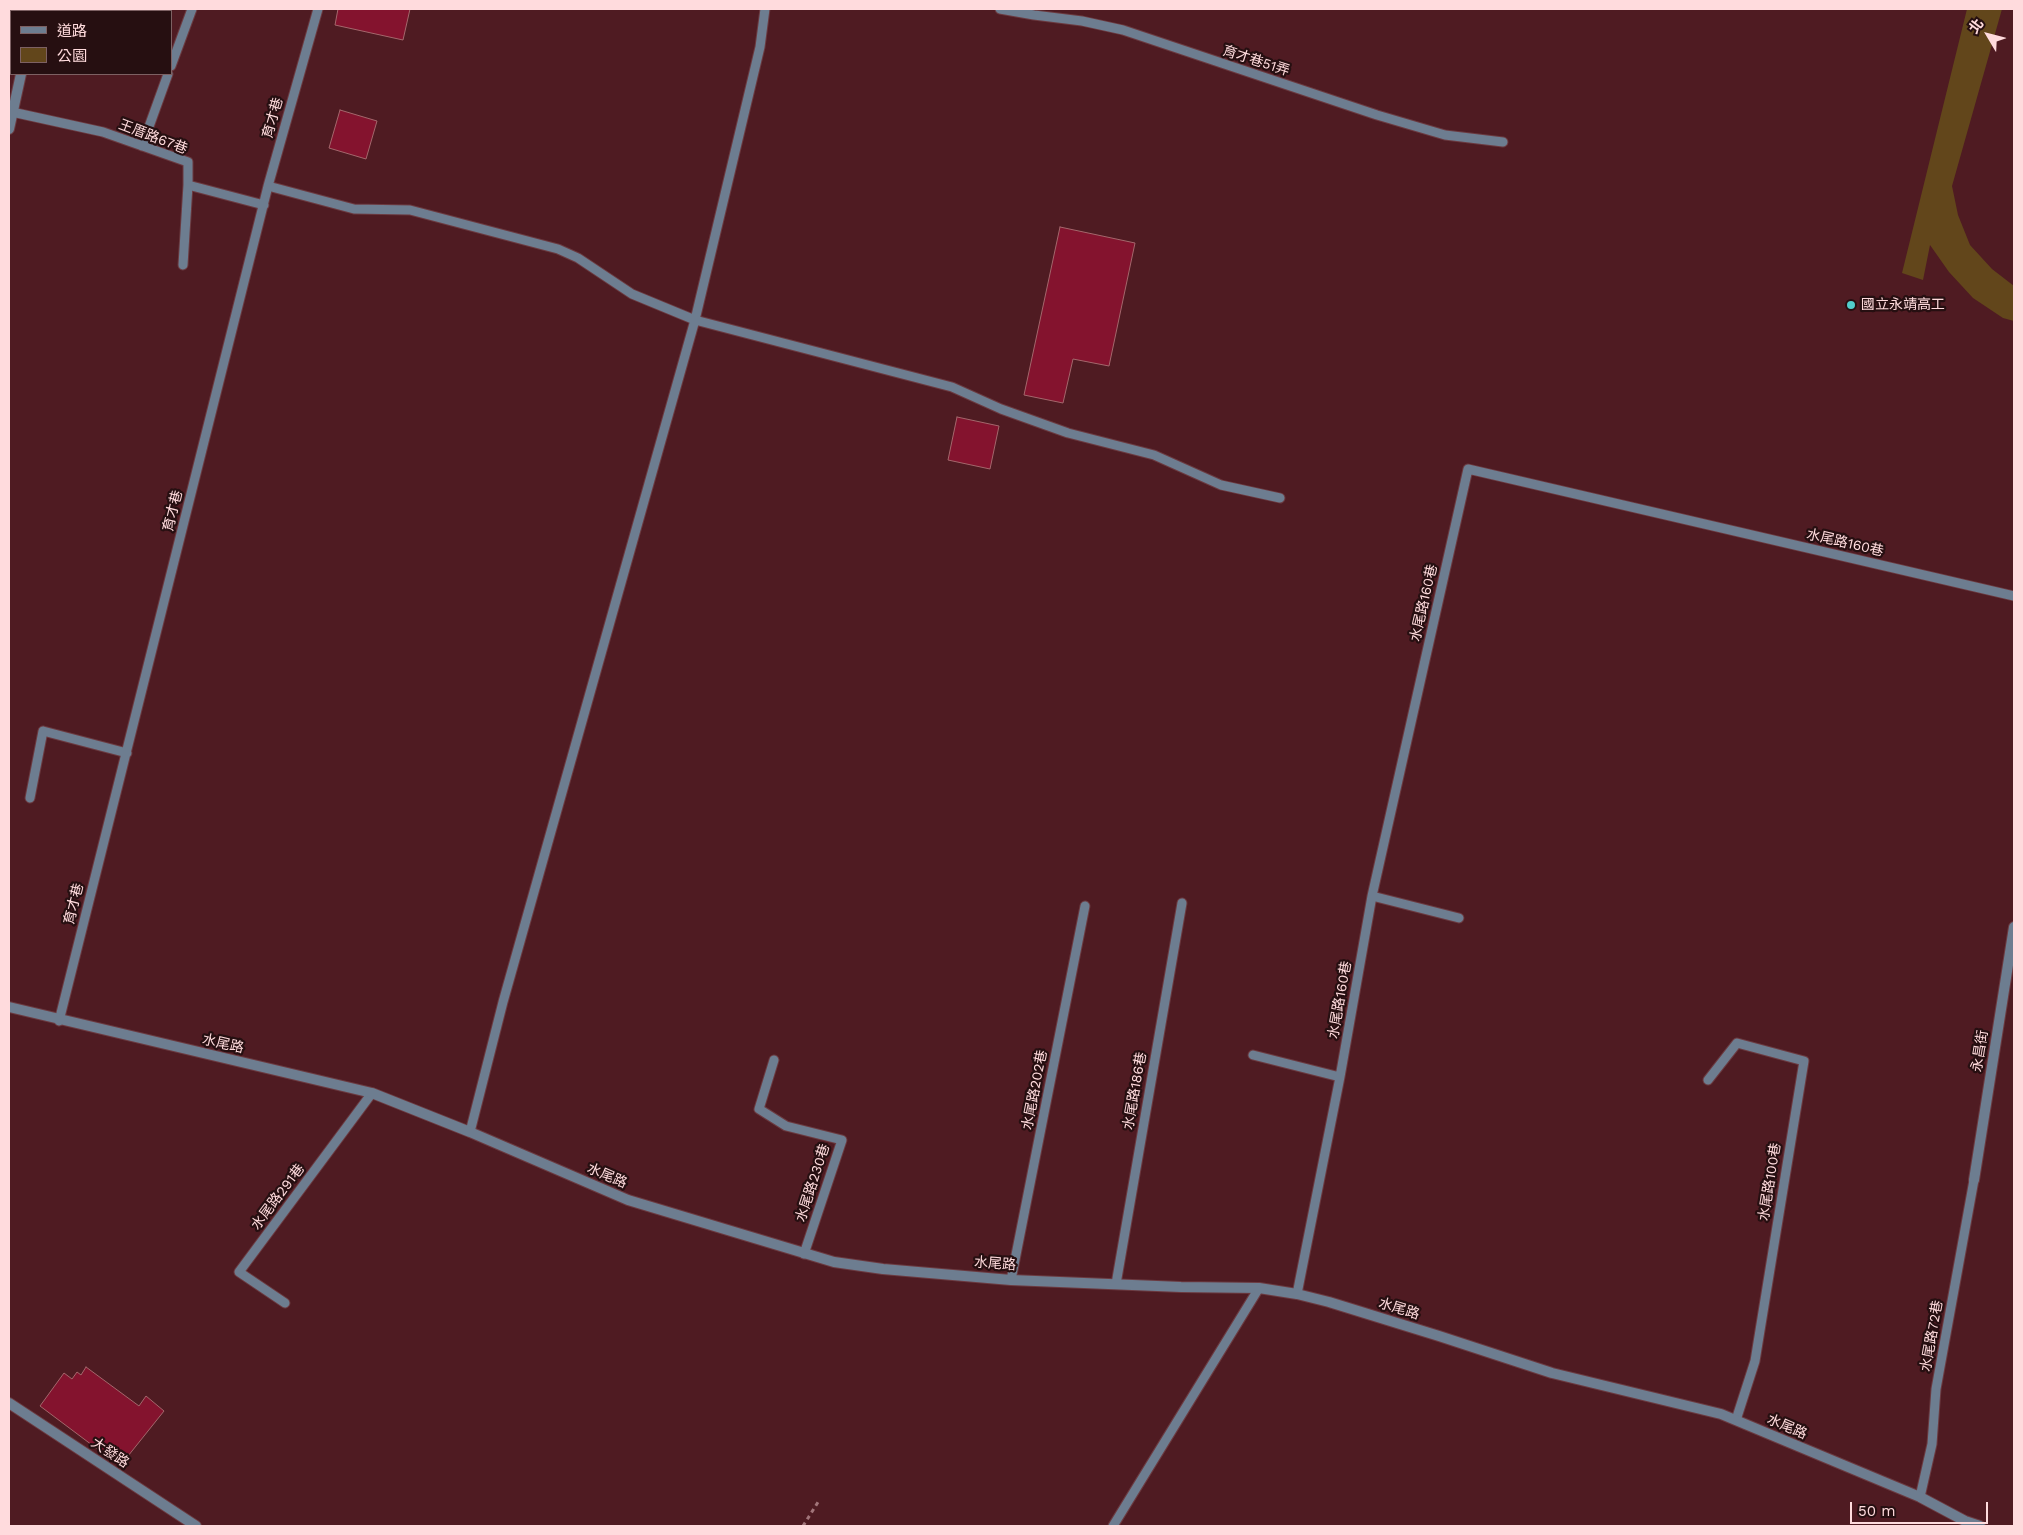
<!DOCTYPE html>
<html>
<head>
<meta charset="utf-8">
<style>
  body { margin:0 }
  #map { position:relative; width:2023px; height:1535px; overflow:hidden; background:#4f1b22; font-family:"Work Sans","Noto Sans TC",sans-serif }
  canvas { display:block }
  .frame { position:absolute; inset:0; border:10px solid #ffdbdd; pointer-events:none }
  .legend { position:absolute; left:10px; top:10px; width:162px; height:65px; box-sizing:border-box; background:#260f11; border:1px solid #7d6163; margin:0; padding:6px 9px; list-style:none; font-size:15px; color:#ffdbdd }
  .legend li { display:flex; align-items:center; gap:10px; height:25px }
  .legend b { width:25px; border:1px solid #7d6163 }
  .north { position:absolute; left:1963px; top:10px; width:50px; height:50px; -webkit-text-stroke:4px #260f11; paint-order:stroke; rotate:307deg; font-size:14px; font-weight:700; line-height:20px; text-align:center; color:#ffdbdd }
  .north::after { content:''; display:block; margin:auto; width:18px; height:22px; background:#ffdbdd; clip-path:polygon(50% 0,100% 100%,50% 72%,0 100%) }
  .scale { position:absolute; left:1850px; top:1502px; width:138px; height:22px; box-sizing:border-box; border:2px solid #ffdbdd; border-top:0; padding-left:6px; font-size:15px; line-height:18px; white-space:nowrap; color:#ffdbdd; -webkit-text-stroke:4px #260f11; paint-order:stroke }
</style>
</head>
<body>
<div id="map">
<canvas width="2023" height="1535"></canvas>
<div class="frame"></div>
<ul class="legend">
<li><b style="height:6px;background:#6d7d90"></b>道路</li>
<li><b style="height:14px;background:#62461b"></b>公園</li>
</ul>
<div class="north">北</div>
<div class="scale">50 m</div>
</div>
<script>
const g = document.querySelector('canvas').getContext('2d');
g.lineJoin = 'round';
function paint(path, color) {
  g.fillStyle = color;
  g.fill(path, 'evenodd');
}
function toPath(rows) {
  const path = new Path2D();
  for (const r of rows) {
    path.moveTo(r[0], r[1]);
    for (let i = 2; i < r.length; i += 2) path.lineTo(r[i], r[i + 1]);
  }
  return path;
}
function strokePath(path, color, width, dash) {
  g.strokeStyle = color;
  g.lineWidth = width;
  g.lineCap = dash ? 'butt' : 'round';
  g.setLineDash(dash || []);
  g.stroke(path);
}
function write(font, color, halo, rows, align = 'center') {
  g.font = font + ' "Work Sans","Noto Sans TC",sans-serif';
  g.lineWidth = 4.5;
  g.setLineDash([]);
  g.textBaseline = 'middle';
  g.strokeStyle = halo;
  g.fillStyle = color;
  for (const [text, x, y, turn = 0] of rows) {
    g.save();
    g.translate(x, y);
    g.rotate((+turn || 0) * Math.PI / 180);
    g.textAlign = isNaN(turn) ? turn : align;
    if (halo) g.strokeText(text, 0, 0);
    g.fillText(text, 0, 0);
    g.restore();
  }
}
paint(toPath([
  [1967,9,2002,9,1952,186,1958,215,1970,245,1992,269,2014,286,2014,321,2003,318,1973,298,1949,272,1930,245,1923,280,1902,273]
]), '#62461b');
const building = toPath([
  [338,9,410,9,403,40,335,25,338,9],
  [340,110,377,121,366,159,329,148,340,110],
  [1060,227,1135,243,1109,366,1073,359,1063,403,1024,395,1060,227],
  [957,417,999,426,990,469,948,460,957,417],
  [86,1367,139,1406,146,1396,164,1411,120,1466,40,1406,64,1373,72,1379,77,1372,81,1375,86,1367]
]);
paint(building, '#84132e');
strokePath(building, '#a4676c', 1);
const service = toPath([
  [1000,9,1034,15,1082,21,1123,30,1377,115,1445,135,1503,142],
  [171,66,192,9],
  [12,112,103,132,188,162,188,185,264,205],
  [142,146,168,74],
  [268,186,354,209,410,210,558,249,578,258,632,294,695,320,952,387,1001,409,1068,433,1154,455,1221,485,1280,498],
  [183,265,188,185],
  [30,798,43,731,127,753],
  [1372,896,1459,918],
  [59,1021,268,186,318,9],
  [1253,1055,1340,1077],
  [774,1060,759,1109,786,1126,842,1140,804,1254],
  [1708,1080,1737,1043,1804,1061,1755,1361,1736,1420],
  [470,1132,503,1002,695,320,760,47,765,9],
  [1011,1280,1085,906],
  [1116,1284,1182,903],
  [1297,1294,1340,1077,1372,896,1468,469,2014,596],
  [285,1303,239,1272,372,1093],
  [1920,1497,1932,1444,1936,1389,1974,1180],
  [1113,1526,1259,1288]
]);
const minor = toPath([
  [1974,1180,2014,927],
  [9,1403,196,1526]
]);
const tertiary = toPath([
  [39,11,40,9],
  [9,129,21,74],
  [9,1007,372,1093,470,1132,628,1200,834,1262,883,1269,1011,1280,1181,1287,1259,1288,1297,1294,1329,1302,1439,1336,1552,1373,1721,1414,1920,1497,1965,1521,1980,1526]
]);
strokePath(service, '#6b3a40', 11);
strokePath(minor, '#6b3a40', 12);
strokePath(tertiary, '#6b3a40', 12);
strokePath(toPath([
  [803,1526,820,1499]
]), '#a2757a', 3, [4, 4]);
strokePath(service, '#6d7d90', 9);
strokePath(minor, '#6d7d90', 10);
strokePath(tertiary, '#6d7d90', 10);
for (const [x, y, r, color] of [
  [1851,305,5,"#52cdcc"]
]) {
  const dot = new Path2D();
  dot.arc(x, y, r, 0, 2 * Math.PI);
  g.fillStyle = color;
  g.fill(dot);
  strokePath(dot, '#260f11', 2);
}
write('14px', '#ffdbdd', '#260f11', [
  ["育才巷51弄",1256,61,18],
  ["育才巷",273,118,-74],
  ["王厝路67巷",153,137,21],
  ["育才巷",173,511,-76],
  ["水尾路160巷",1845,543,13],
  ["水尾路160巷",1424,603,-77],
  ["育才巷",74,904,-76],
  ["水尾路160巷",1340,1000,-80],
  ["水尾路",223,1044,13],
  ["永昌街",1980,1051,-81],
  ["水尾路202巷",1035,1090,-79],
  ["水尾路186巷",1135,1091,-80],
  ["水尾路",607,1176,23],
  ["水尾路100巷",1770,1182,-81],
  ["水尾路230巷",813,1183,-72],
  ["水尾路291巷",278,1197,-53],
  ["水尾路",995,1264,4],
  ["水尾路",1399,1309,17],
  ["水尾路72巷",1932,1336,-80],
  ["水尾路",1787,1427,23],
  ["大發路",110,1453,34]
]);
write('14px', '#ffdbdd', '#260f11', [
  ["國立永靖高工",1861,305]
], 'left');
</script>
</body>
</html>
